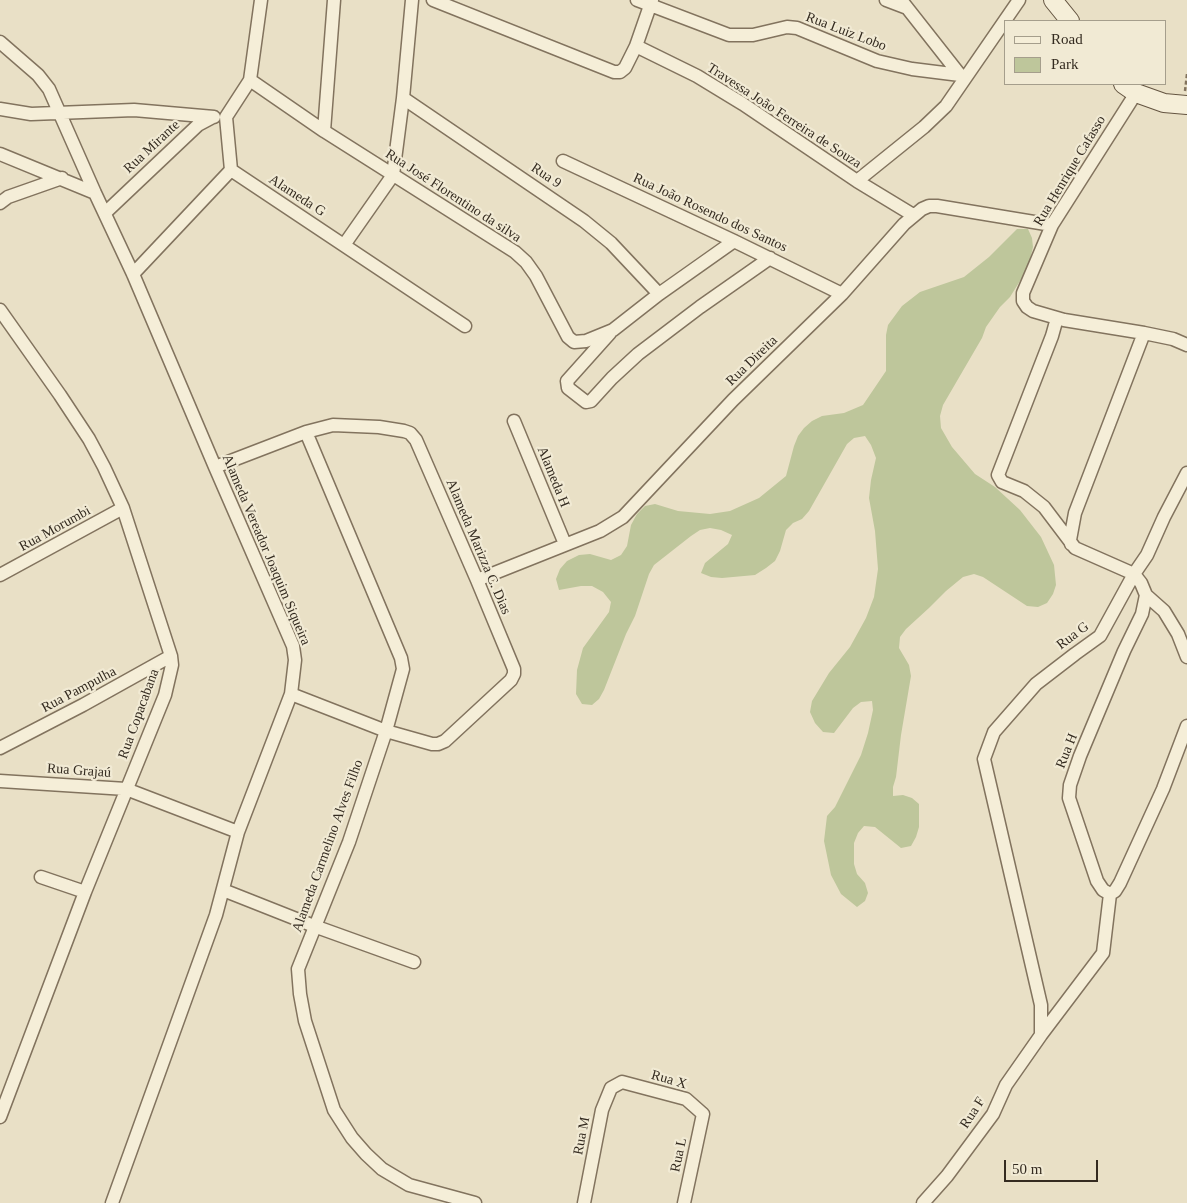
<!DOCTYPE html>
<html>
<head>
<meta charset="utf-8">
<style>
  body { margin:0 }
  #map { position:relative; width:1187px; height:1203px; overflow:hidden; background:#e9e0c6; font-family:Georgia,serif }
  canvas { display:block }
  .legend { position:absolute; left:1004px; top:20px; width:162px; height:65px; box-sizing:border-box; background:#f1ead4; border:1px solid #a59e8c; margin:0; padding:6px 9px; list-style:none; font-size:15px; color:#342b20 }
  .legend li { display:flex; align-items:center; gap:10px; height:25px }
  .legend b { width:25px; border:1px solid #a59e8c }
  .scale { position:absolute; left:1004px; top:1160px; width:94px; height:22px; box-sizing:border-box; border:2px solid #342b20; border-top:0; padding-left:6px; font-size:15px; line-height:18px; white-space:nowrap; color:#342b20; -webkit-text-stroke:4px #f1ead4; paint-order:stroke }
</style>
</head>
<body>
<div id="map">
<canvas width="1187" height="1203"></canvas>
<ul class="legend">
<li><b style="height:6px;background:#f5eed8"></b>Road</li>
<li><b style="height:14px;background:#bec69b"></b>Park</li>
</ul>
<div class="scale">50 m</div>
</div>
<script>
const g = document.querySelector('canvas').getContext('2d');
g.lineJoin = 'round';
function paint(path, color) {
  g.fillStyle = color;
  g.fill(path, 'evenodd');
}
function toPath(rows) {
  const path = new Path2D();
  for (const r of rows) {
    path.moveTo(r[0], r[1]);
    for (let i = 2; i < r.length; i += 2) path.lineTo(r[i], r[i + 1]);
  }
  return path;
}
function strokePath(path, color, width, dash) {
  g.strokeStyle = color;
  g.lineWidth = width;
  g.lineCap = dash ? 'butt' : 'round';
  g.setLineDash(dash || []);
  g.stroke(path);
}
function write(font, color, halo, rows, align = 'center') {
  g.font = font + ' Georgia,serif';
  g.lineWidth = 4.5;
  g.setLineDash([]);
  g.textBaseline = 'middle';
  g.strokeStyle = halo;
  g.fillStyle = color;
  for (const [text, x, y, turn = 0] of rows) {
    g.save();
    g.translate(x, y);
    g.rotate((+turn || 0) * Math.PI / 180);
    g.textAlign = isNaN(turn) ? turn : align;
    if (halo) g.strokeText(text, 0, 0);
    g.fillText(text, 0, 0);
    g.restore();
  }
}
paint(toPath([
  [1017,229,1028,229,1032,238,1033,247,1028,268,1010,297,1000,307,986,327,982,338,943,405,940,416,941,428,952,447,975,474,995,487,1020,510,1041,537,1054,565,1056,585,1053,594,1047,603,1038,607,1027,606,983,577,974,574,963,577,946,591,929,608,906,629,900,637,899,648,909,665,911,676,901,735,896,777,893,787,893,796,903,795,912,798,919,804,919,827,916,837,911,846,901,848,875,827,864,826,858,833,854,843,854,864,857,874,865,883,868,893,865,901,857,907,841,894,831,875,824,841,827,816,835,807,861,755,868,733,873,710,872,701,861,702,853,708,834,733,823,732,815,723,810,712,812,701,829,673,850,647,866,618,874,597,878,569,875,531,869,498,871,480,876,458,871,445,865,436,854,438,847,444,809,511,802,519,793,523,786,530,780,551,775,561,766,568,755,575,722,578,711,577,701,573,705,563,728,544,732,535,721,530,710,528,700,530,691,536,654,565,649,574,635,616,626,634,604,690,599,699,592,705,582,704,576,694,577,670,583,648,609,612,611,602,603,592,592,586,581,586,559,590,556,579,560,569,567,561,579,555,590,554,611,560,621,555,627,546,631,525,637,514,645,506,655,504,678,511,710,514,730,511,759,498,786,476,794,446,798,436,804,428,812,421,822,416,844,413,863,405,886,371,886,335,888,325,902,306,920,292,964,277,989,257]
]), '#bec69b');
const minor = toPath([
  [433,0,614,72,620,72,625,68,636,46,652,0],
  [637,0,729,35,753,35,787,27,797,28,877,61,912,69,960,75],
  [886,0,907,8],
  [901,0,960,75,964,78],
  [0,42,38,75,49,89,95,193,133,274,215,467,293,646,295,660,291,694,238,832,216,915,112,1203],
  [636,46,697,76,743,104,857,181,913,215],
  [250,80,324,131,515,252,526,262,536,276,568,337,574,342,586,341,613,330,659,294,734,241],
  [1136,93,1052,225,1023,293,1023,301,1027,307,1033,311,1064,320,1144,333,1173,339,1187,345],
  [403,98,584,221,611,243,659,294],
  [0,109,31,114,134,110,214,117],
  [324,131,334,0],
  [0,154,95,193],
  [563,161,734,241,842,294],
  [231,170,226,117,250,80,261,0],
  [857,181,924,127,946,106,1019,0],
  [0,203,8,197,62,178],
  [105,213,198,125,213,117],
  [344,245,393,175,403,98,412,0],
  [133,274,231,170,465,326],
  [0,310,60,395,89,439,104,467,123,508,171,656,172,665,165,695,85,892,0,1117],
  [610,333,567,381,568,388,586,402,591,401,612,378,638,354,700,307,770,258],
  [514,421,565,544],
  [306,432,401,658,403,669,386,731,349,842,298,969,300,994,305,1021,334,1110,352,1138,366,1154,382,1169,409,1185,475,1203],
  [215,467,306,432,333,425,379,427,404,431,410,433,416,440,477,580,514,669,514,674,511,680,445,741,438,744,432,744,386,731,291,694],
  [1071,544,1070,540,1075,513,1144,333],
  [0,575,123,508],
  [477,580,600,531,623,517,733,400,842,294,904,224,922,209,929,206,937,206,1052,225],
  [1146,595,1164,611,1178,634,1187,657],
  [0,748,83,705,171,656],
  [0,781,126,789,238,832],
  [41,877,85,892],
  [223,890,314,926,414,962],
  [1110,894,1103,890,1097,881,1069,798,1070,785,1080,756,1124,651,1142,614,1146,595,1141,583,1134,574,1147,555,1164,517,1187,473],
  [1110,894,1115,891,1120,883,1163,789,1187,726],
  [1041,1035,1041,1005,984,759,994,732,1036,684,1075,654,1100,636,1134,574,1075,548,1044,507,1024,491,1002,482,998,475,1052,336,1057,318],
  [584,1203,602,1110,611,1088,622,1082,686,1099,703,1114,684,1203],
  [923,1203,947,1176,993,1114,1006,1085,1041,1035,1103,953,1110,894]
]);
const secondary = toPath([
  [1053,0,1070,21],
  [1123,84,1136,93,1164,103,1187,105]
]);
strokePath(minor, '#82735e', 15);
strokePath(secondary, '#645441', 20);
strokePath(toPath([
  [1185,91,1187,74]
]), '#82735e', 2.5, [4, 2.5]);
strokePath(minor, '#f5eed8', 12);
strokePath(secondary, '#f5eed8', 18);
write('14px', '#342b20', '#f1ead4', [
  ["Rua Luiz Lobo",846,32,21],
  ["Travessa João Ferreira de Souza",784,116,33],
  ["Rua Mirante",152,147,-43],
  ["Rua Henrique Cafasso",1070,171,-59],
  ["Rua 9",546,176,34],
  ["Alameda G",297,196,33],
  ["Rua José Florentino da silva",453,196,33],
  ["Rua João Rosendo dos Santos",710,213,25],
  ["Rua Direita",752,361,-44],
  ["Alameda H",553,477,68],
  ["Rua Morumbi",55,529,-29],
  ["Alameda Marizza C. Dias",478,547,67],
  ["Alameda Vereador Joaquim Siqueira",266,550,67],
  ["Rua G",1073,636,-37],
  ["Rua Pampulha",79,690,-28],
  ["Rua Copacabana",139,714,-70],
  ["Rua H",1067,751,-68],
  ["Rua Grajaú",79,771,4],
  ["Alameda Carmelino Alves Filho",328,846,-70],
  ["Rua X",669,1080,16],
  ["Rua F",973,1113,-57],
  ["Rua M",582,1136,-79],
  ["Rua L",679,1155,-78]
]);
</script>
</body>
</html>
